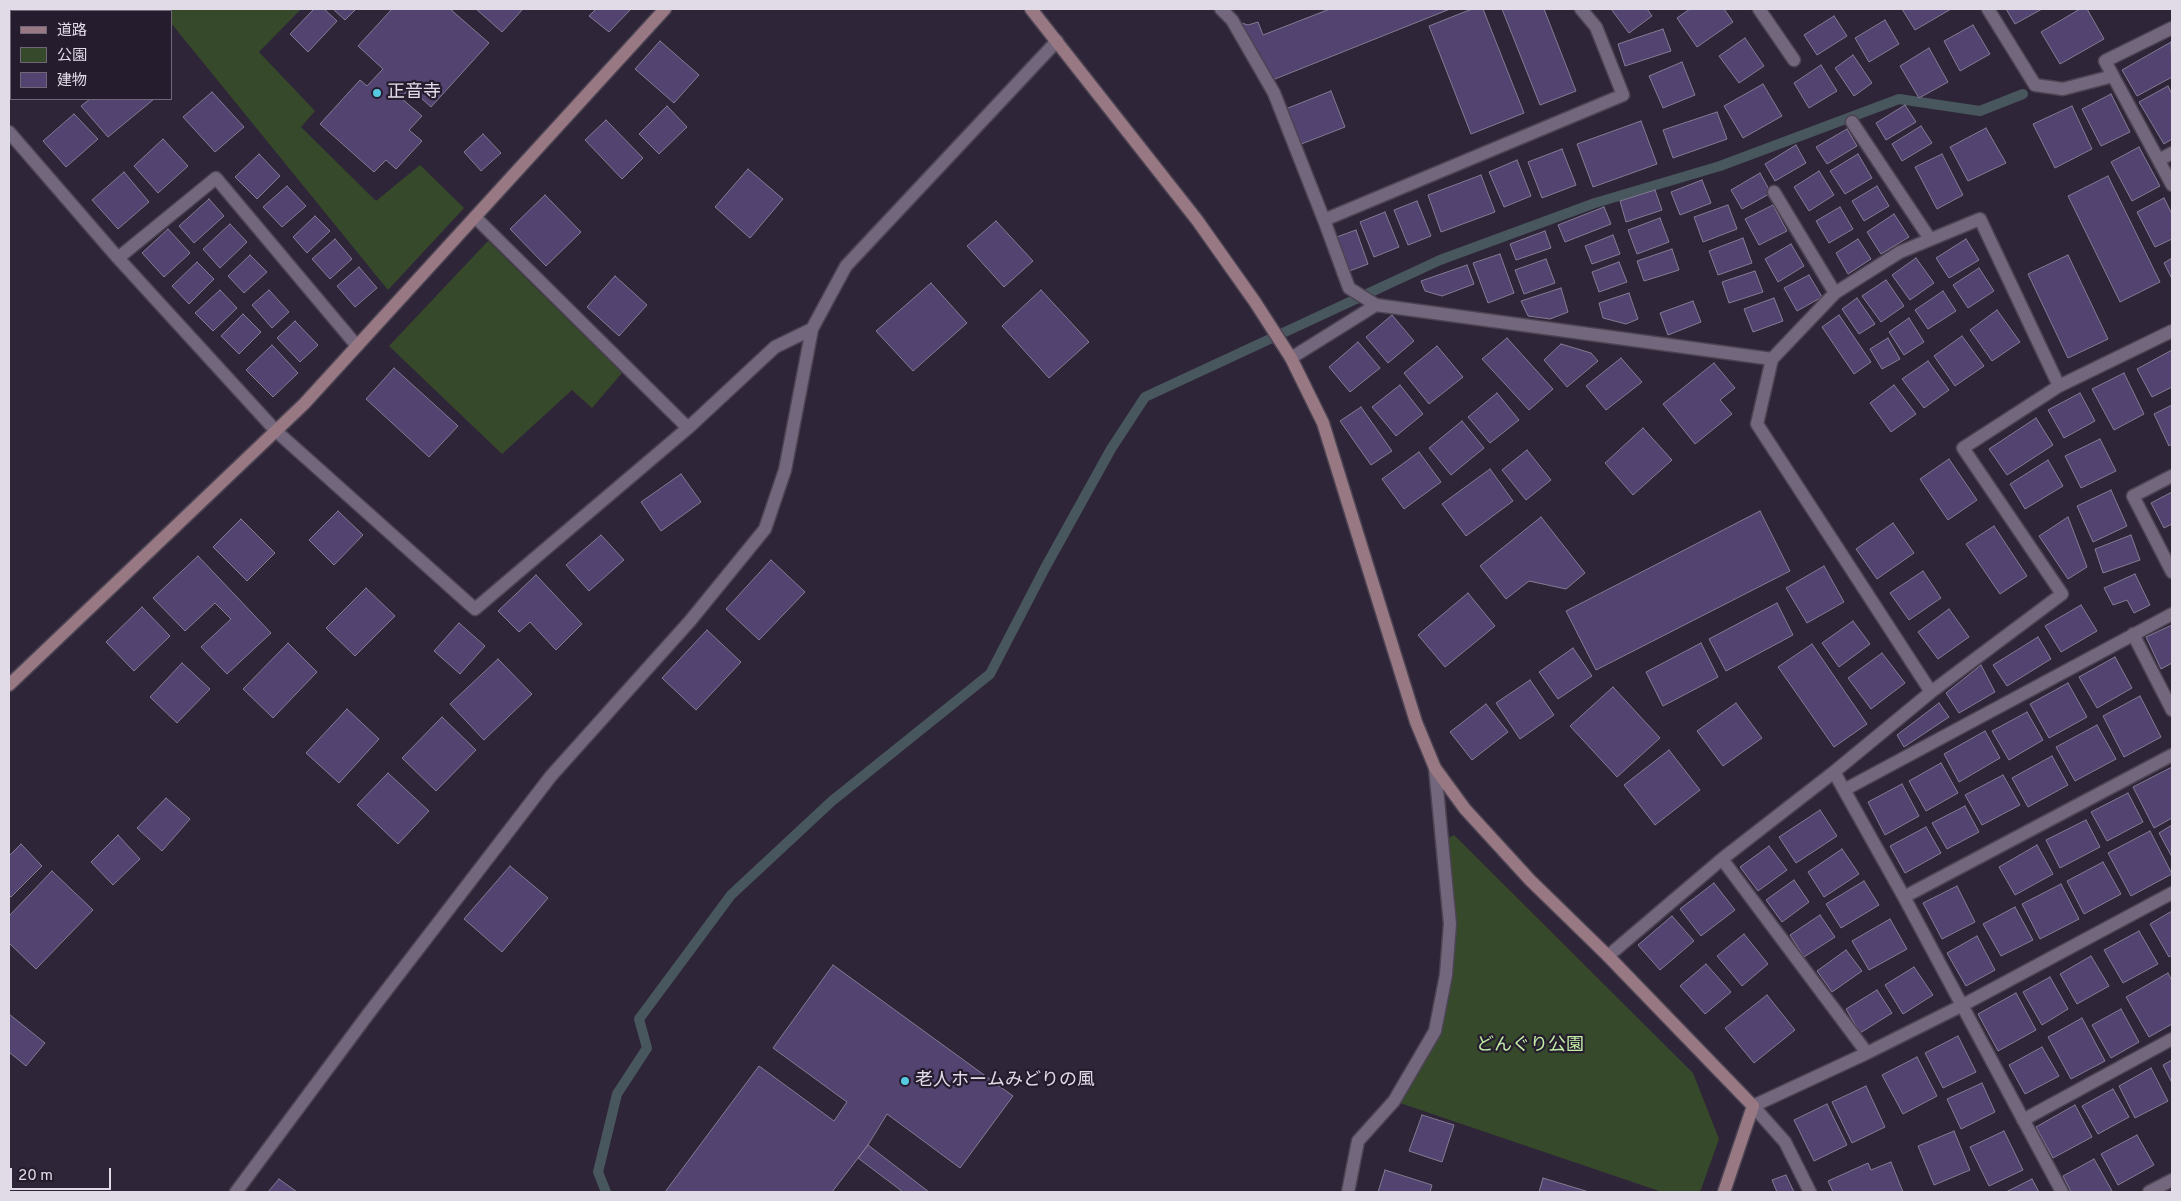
<!DOCTYPE html>
<html>
<head>
<meta charset="utf-8">
<style>
  body { margin:0 }
  #map { position:relative; width:2181px; height:1201px; overflow:hidden; background:#2f2538; font-family:Overpass,"Noto Sans JP",sans-serif }
  canvas { display:block }
  .frame { position:absolute; inset:0; border:10px solid #e1dbe7; pointer-events:none }
  .legend { position:absolute; left:10px; top:10px; width:162px; height:90px; box-sizing:border-box; background:#251c2e; border:1px solid #706878; margin:0; padding:6px 9px; list-style:none; font-size:15px; color:#e1dbe7 }
  .legend li { display:flex; align-items:center; gap:10px; height:25px }
  .legend b { width:25px; border:1px solid #706878 }
  .scale { position:absolute; left:10px; top:1168px; width:101px; height:22px; box-sizing:border-box; border:2px solid #e1dbe7; border-top:0; padding-left:6px; font-size:15px; line-height:18px; white-space:nowrap; color:#e1dbe7; -webkit-text-stroke:4px #251c2e; paint-order:stroke }
</style>
</head>
<body>
<div id="map">
<canvas width="2181" height="1201"></canvas>
<div class="frame"></div>
<ul class="legend">
<li><b style="height:6px;background:#987983"></b>道路</li>
<li><b style="height:14px;background:#37492b"></b>公園</li>
<li><b style="height:14px;background:#524370"></b>建物</li>
</ul>
<div class="scale">20 m</div>
</div>
<script>
const g = document.querySelector('canvas').getContext('2d');
g.lineJoin = 'round';
function paint(path, color) {
  g.fillStyle = color;
  g.fill(path, 'evenodd');
}
function toPath(rows) {
  const path = new Path2D();
  for (const r of rows) {
    path.moveTo(r[0], r[1]);
    for (let i = 2; i < r.length; i += 2) path.lineTo(r[i], r[i + 1]);
  }
  return path;
}
function strokePath(path, color, width, dash) {
  g.strokeStyle = color;
  g.lineWidth = width;
  g.lineCap = dash ? 'butt' : 'round';
  g.setLineDash(dash || []);
  g.stroke(path);
}
function write(font, color, halo, rows, align = 'center') {
  g.font = font + ' Overpass,"Noto Sans JP",sans-serif';
  g.lineWidth = 4.5;
  g.setLineDash([]);
  g.textBaseline = 'middle';
  g.strokeStyle = halo;
  g.fillStyle = color;
  for (const [text, x, y, turn = 0] of rows) {
    g.save();
    g.translate(x, y);
    g.rotate((+turn || 0) * Math.PI / 180);
    g.textAlign = isNaN(turn) ? turn : align;
    if (halo) g.strokeText(text, 0, 0);
    g.fillText(text, 0, 0);
    g.restore();
  }
}
paint(toPath([
  [160,9,301,9,259,52,315,111,301,127,376,201,420,165,464,208,388,290,171,23,171,11,162,11],
  [488,241,622,373,592,408,572,390,502,454,389,346],
  [1454,835,1693,1073,1719,1139,1700,1192,1662,1192,1394,1101,1435,1031,1446,975,1443,841]
]), '#37492b');
strokePath(toPath([
  [606,1192,598,1172,617,1094,647,1048,639,1019,731,895,832,801,990,674,1045,568,1111,449,1145,397,1440,260,1595,203,1720,166,1899,99,1980,111,2023,94]
]), '#48575d', 10);
const building = toPath([
  [9,9,43,9,45,11,11,11,11,55,9,57,9,9],
  [94,9,141,9,143,11,96,11,94,9],
  [314,9,324,9,337,21,308,52,290,34,314,9],
  [333,9,356,9,345,20,333,9],
  [392,9,450,9,489,43,431,107,410,88,401,98,422,116,409,130,422,141,396,169,386,160,374,172,320,124,360,80,367,86,383,69,358,46,392,9],
  [476,9,523,9,502,32,476,9],
  [596,9,631,9,609,32,589,16,596,9],
  [1330,9,1450,9,1270,81,1232,20,1248,25,1258,22,1263,35,1330,9],
  [1472,9,1483,9,1524,113,1471,134,1429,26,1472,9],
  [1502,9,1544,9,1576,91,1540,105,1502,9],
  [1611,9,1647,9,1652,16,1629,33,1611,9],
  [1690,9,1724,9,1733,22,1697,47,1677,18,1690,9],
  [1902,9,1951,9,1915,30,1902,9],
  [2006,9,2042,9,2015,24,2006,9],
  [2080,9,2087,9,2104,39,2060,64,2041,32,2080,9],
  [1834,16,1847,36,1817,55,1804,35,1834,16],
  [1885,20,1899,44,1869,62,1855,38,1885,20],
  [1973,25,1990,54,1960,71,1944,41,1973,25],
  [1663,29,1671,51,1625,66,1618,44,1663,29],
  [1745,38,1764,66,1739,83,1719,56,1745,38],
  [660,41,699,75,674,103,635,69,660,41],
  [2171,42,2172,77,2137,96,2122,70,2171,42],
  [1929,48,1948,82,1919,98,1900,66,1929,48],
  [1853,55,1872,83,1854,96,1835,68,1853,55],
  [1682,62,1695,95,1663,108,1649,76,1682,62],
  [1821,65,1837,91,1809,108,1794,83,1821,65],
  [1763,84,1782,116,1743,138,1724,106,1763,84],
  [2168,86,2172,94,2172,139,2164,144,2139,102,2168,86],
  [1331,91,1345,127,1296,146,1283,110,1331,91],
  [212,92,244,127,215,152,183,117,212,92],
  [2111,94,2130,132,2101,146,2082,109,2111,94],
  [90,99,154,99,108,137,81,106,90,99],
  [1905,105,1916,122,1886,140,1876,123,1905,105],
  [667,106,687,127,659,154,639,134,667,106],
  [2072,106,2092,149,2055,168,2033,124,2072,106],
  [1717,112,1727,139,1673,158,1663,130,1717,112],
  [74,114,98,139,66,167,43,141,74,114],
  [606,120,643,158,622,179,585,140,606,120],
  [1641,121,1657,164,1593,187,1577,144,1641,121],
  [1921,126,1932,143,1902,161,1892,144,1921,126],
  [1986,128,2006,163,1968,181,1950,147,1986,128],
  [1847,129,1857,146,1827,164,1816,147,1847,129],
  [483,134,501,153,481,171,464,152,483,134],
  [163,139,188,166,158,193,134,166,163,139],
  [1796,145,1806,163,1775,181,1765,164,1796,145],
  [2139,147,2160,186,2132,201,2111,162,2139,147],
  [1562,149,1576,185,1542,198,1528,162,1562,149],
  [259,154,280,176,257,199,235,177,259,154],
  [1858,154,1872,178,1845,194,1830,171,1858,154],
  [1942,154,1963,195,1937,209,1915,167,1942,154],
  [1517,160,1531,196,1504,207,1489,172,1517,160],
  [748,169,783,199,750,238,715,207,748,169],
  [1819,171,1834,195,1809,211,1794,187,1819,171],
  [124,172,149,202,118,229,92,200,124,172],
  [1760,173,1771,193,1742,209,1731,190,1760,173],
  [1481,175,1495,212,1441,232,1428,195,1481,175],
  [2108,176,2160,282,2120,302,2068,196,2108,176],
  [1702,180,1711,203,1680,215,1671,192,1702,180],
  [287,186,306,206,282,227,263,207,287,186],
  [1877,186,1889,206,1864,221,1852,201,1877,186],
  [1655,190,1662,210,1626,222,1620,201,1655,190],
  [545,195,581,232,546,266,510,229,545,195],
  [2164,198,2172,214,2172,239,2155,247,2137,212,2164,198],
  [209,199,224,216,194,243,179,226,209,199],
  [1417,201,1431,236,1408,245,1394,210,1417,201],
  [1728,205,1737,229,1703,242,1694,217,1728,205],
  [1773,205,1787,231,1759,245,1745,219,1773,205],
  [1604,207,1611,224,1565,242,1558,225,1604,207],
  [1840,207,1853,229,1829,243,1816,221,1840,207],
  [1385,212,1399,247,1374,257,1360,222,1385,212],
  [1894,214,1909,237,1881,254,1867,232,1894,214],
  [315,216,330,231,307,253,293,237,315,216],
  [1660,218,1669,242,1637,254,1628,230,1660,218],
  [996,221,1033,261,1004,287,967,246,996,221],
  [230,224,247,242,220,268,203,249,230,224],
  [168,229,190,253,164,277,142,253,168,229],
  [1356,230,1368,264,1347,272,1334,238,1356,230],
  [1545,231,1551,248,1516,260,1510,244,1545,231],
  [1613,235,1620,254,1592,264,1585,246,1613,235],
  [1743,238,1752,263,1718,275,1709,251,1743,238],
  [335,239,352,259,330,279,312,259,335,239],
  [1858,239,1871,259,1848,274,1836,253,1858,239],
  [1966,239,1979,260,1949,278,1936,258,1966,239],
  [1791,244,1804,266,1778,282,1765,259,1791,244],
  [1672,249,1679,270,1644,281,1637,261,1672,249],
  [1500,254,1514,293,1488,303,1473,263,1500,254],
  [250,255,267,272,244,293,228,276,250,255],
  [2068,255,2108,339,2068,358,2028,274,2068,255],
  [1916,258,1934,283,1910,300,1892,275,1916,258],
  [2172,258,2172,279,2164,263,2172,258],
  [1546,259,1555,283,1524,294,1515,270,1546,259],
  [197,262,214,279,189,304,172,286,197,262],
  [1619,262,1627,282,1599,292,1592,272,1619,262],
  [1467,265,1474,284,1442,296,1425,291,1421,281,1467,265],
  [359,267,377,288,355,307,337,286,359,267],
  [1979,268,1994,291,1968,308,1953,285,1979,268],
  [1755,271,1763,292,1729,303,1722,282,1755,271],
  [1809,275,1822,297,1797,311,1784,288,1809,275],
  [615,276,647,305,619,336,587,307,615,276],
  [1886,280,1904,306,1881,322,1862,296,1886,280],
  [931,283,967,323,913,371,876,331,931,283],
  [1561,288,1568,312,1550,319,1528,316,1521,301,1561,288],
  [220,290,237,308,213,331,195,313,220,290],
  [269,290,289,312,272,328,252,305,269,290],
  [1041,290,1089,342,1049,378,1002,326,1041,290],
  [1943,291,1956,311,1928,329,1915,310,1943,291],
  [1629,293,1638,319,1626,324,1603,318,1599,303,1629,293],
  [1774,298,1783,321,1753,332,1744,309,1774,298],
  [1857,298,1875,324,1859,334,1842,309,1857,298],
  [1693,301,1701,322,1668,335,1660,313,1693,301],
  [1997,310,2020,342,1992,361,1970,330,1997,310],
  [243,314,261,332,239,354,221,336,243,314],
  [1392,315,1414,341,1388,363,1366,337,1392,315],
  [1839,315,1871,362,1854,374,1822,327,1839,315],
  [1909,318,1924,342,1904,355,1889,332,1909,318],
  [295,321,318,345,300,362,277,338,295,321],
  [1962,336,1984,366,1955,386,1934,356,1962,336],
  [1507,338,1553,389,1529,410,1482,359,1507,338],
  [1888,338,1900,359,1882,369,1870,349,1888,338],
  [1358,342,1380,368,1350,392,1329,367,1358,342],
  [1561,344,1591,353,1598,361,1567,387,1544,360,1561,344],
  [272,345,298,373,273,397,246,370,272,345],
  [1437,346,1463,377,1429,404,1404,373,1437,346],
  [2172,350,2172,387,2152,397,2137,369,2172,350],
  [1621,358,1642,382,1606,410,1586,386,1621,358],
  [1928,361,1949,390,1924,408,1902,379,1928,361],
  [1714,363,1735,388,1720,400,1732,414,1695,444,1663,404,1714,363],
  [394,368,458,426,429,457,366,399,394,368],
  [2124,373,2144,414,2114,430,2092,389,2124,373],
  [1400,385,1423,414,1396,436,1372,407,1400,385],
  [1894,385,1916,414,1891,432,1870,403,1894,385],
  [1497,393,1519,420,1490,443,1468,417,1497,393],
  [2080,393,2095,421,2064,438,2048,410,2080,393],
  [2172,405,2172,444,2169,446,2154,414,2172,405],
  [1361,407,1392,451,1371,465,1340,421,1361,407],
  [2036,418,2053,445,2007,475,1989,449,2036,418],
  [1462,421,1484,448,1451,475,1429,448,1462,421],
  [1643,428,1672,460,1633,495,1605,463,1643,428],
  [2100,439,2116,471,2081,488,2065,456,2100,439],
  [1527,450,1551,480,1526,500,1502,470,1527,450],
  [1419,452,1441,482,1404,509,1382,479,1419,452],
  [1949,459,1977,500,1948,520,1920,479,1949,459],
  [2048,460,2063,486,2025,509,2010,484,2048,460],
  [1490,469,1513,501,1466,536,1442,504,1490,469],
  [681,474,701,502,661,531,641,502,681,474],
  [2111,490,2127,526,2093,542,2077,506,2111,490],
  [2172,492,2172,524,2164,528,2151,503,2172,492],
  [338,511,363,535,334,565,309,540,338,511],
  [1760,511,1790,571,1596,670,1566,611,1760,511],
  [1541,517,1585,573,1566,589,1529,581,1506,599,1480,566,1541,517],
  [2068,517,2087,567,2068,579,2039,536,2068,517],
  [241,519,275,553,247,581,213,547,241,519],
  [1893,523,1914,553,1877,579,1856,549,1893,523],
  [1994,526,2027,576,2000,594,1966,544,1994,526],
  [601,535,624,560,589,591,566,565,601,535],
  [2131,535,2140,560,2103,573,2095,549,2131,535],
  [198,556,271,633,227,674,201,647,231,619,215,603,185,631,153,598,198,556],
  [771,560,805,592,759,640,726,609,771,560],
  [1824,566,1844,602,1807,623,1786,588,1824,566],
  [1923,571,1941,598,1909,620,1890,593,1923,571],
  [2135,574,2150,605,2134,613,2127,600,2113,605,2104,588,2135,574],
  [536,575,582,624,556,650,530,622,519,632,498,611,536,575],
  [366,588,395,616,355,656,326,628,366,588],
  [1468,593,1495,626,1445,667,1418,635,1468,593],
  [1777,603,1793,635,1726,671,1709,639,1777,603],
  [2081,605,2097,631,2061,652,2045,626,2081,605],
  [142,607,170,636,134,671,106,642,142,607],
  [1949,609,1969,637,1938,659,1918,632,1949,609],
  [1853,621,1870,644,1839,667,1822,643,1853,621],
  [459,623,485,646,460,674,434,651,459,623],
  [2172,625,2172,663,2161,669,2146,637,2172,625],
  [707,630,741,662,696,710,662,678,707,630],
  [2038,637,2051,659,2007,686,1993,665,2038,637],
  [288,643,317,672,273,718,243,689,288,643],
  [1701,643,1718,677,1663,706,1646,672,1701,643],
  [1812,644,1867,724,1834,747,1778,667,1812,644],
  [1573,648,1592,676,1558,699,1539,672,1573,648],
  [1882,653,1905,683,1871,709,1848,678,1882,653],
  [2115,657,2132,688,2097,708,2079,677,2115,657],
  [498,659,532,694,484,740,450,704,498,659],
  [182,663,210,689,177,723,150,697,182,663],
  [1981,665,1995,692,1959,713,1946,693,1981,665],
  [1530,680,1554,715,1520,739,1496,703,1530,680],
  [2068,683,2087,717,2049,738,2030,704,2068,683],
  [1613,687,1660,738,1617,777,1570,726,1613,687],
  [2140,696,2161,737,2124,757,2103,716,2140,696],
  [1736,703,1762,738,1723,766,1697,731,1736,703],
  [1939,703,1949,717,1904,747,1897,735,1939,703],
  [1486,704,1508,732,1472,760,1450,732,1486,704],
  [347,709,379,739,339,783,306,753,347,709],
  [2027,712,2043,740,2009,760,1992,731,2027,712],
  [442,717,476,750,436,791,402,758,442,717],
  [2097,725,2116,759,2075,781,2056,747,2097,725],
  [1985,731,2000,758,1959,782,1944,754,1985,731],
  [1669,750,1700,790,1655,825,1624,785,1669,750],
  [2052,756,2068,785,2028,807,2012,778,2052,756],
  [1941,763,1958,793,1926,811,1909,781,1941,763],
  [2172,767,2172,818,2154,828,2133,787,2172,767],
  [388,773,429,811,398,844,357,805,388,773],
  [2003,775,2020,805,1982,825,1965,795,2003,775],
  [1902,784,1919,816,1885,835,1868,802,1902,784],
  [2128,793,2143,822,2107,841,2091,812,2128,793],
  [166,798,190,819,162,851,137,828,166,798],
  [1965,806,1979,832,1947,849,1932,823,1965,806],
  [1820,810,1837,836,1796,863,1779,837,1820,810],
  [2086,820,2100,847,2060,868,2046,840,2086,820],
  [2172,825,2172,857,2159,833,2172,825],
  [1926,827,1941,853,1905,873,1890,846,1926,827],
  [2150,831,2172,874,2131,896,2108,853,2150,831],
  [118,835,140,859,113,885,91,862,118,835],
  [21,844,42,866,11,897,9,895,9,856,21,844],
  [2037,845,2053,874,2015,895,1999,867,2037,845],
  [1769,846,1787,870,1758,891,1740,867,1769,846],
  [1842,849,1859,874,1824,897,1808,872,1842,849],
  [2103,862,2121,894,2084,914,2067,881,2103,862],
  [510,866,548,898,502,952,464,919,510,866],
  [52,871,93,910,36,969,9,943,9,916,52,871],
  [1794,880,1809,902,1782,922,1766,900,1794,880],
  [1864,881,1879,905,1841,928,1826,904,1864,881],
  [1714,883,1735,910,1701,936,1680,909,1714,883],
  [2061,884,2079,919,2040,939,2022,904,2061,884],
  [1957,886,1975,922,1942,939,1923,903,1957,886],
  [2015,907,2033,940,2001,956,1983,924,2015,907],
  [2172,911,2172,955,2169,957,2150,924,2172,911],
  [1820,915,1835,937,1804,957,1790,935,1820,915],
  [1672,916,1694,941,1660,970,1638,945,1672,916],
  [1890,919,1907,949,1869,970,1852,941,1890,919],
  [2139,931,2158,964,2123,983,2104,950,2139,931],
  [1744,934,1768,964,1742,986,1717,956,1744,934],
  [1977,936,1995,970,1966,986,1947,953,1977,936],
  [1846,950,1862,971,1832,992,1817,971,1846,950],
  [2091,956,2109,986,2077,1004,2060,974,2091,956],
  [1706,964,1731,992,1705,1014,1680,986,1706,964],
  [833,965,1013,1096,960,1168,887,1114,868,1145,832,1192,665,1192,759,1066,834,1121,847,1102,773,1048,833,965],
  [1914,967,1933,995,1903,1014,1885,985,1914,967],
  [2168,973,2172,981,2172,1024,2149,1037,2126,997,2168,973],
  [2050,977,2068,1009,2042,1025,2023,992,2050,977],
  [1877,990,1892,1013,1860,1033,1846,1009,1877,990],
  [2016,993,2036,1030,1998,1051,1978,1014,2016,993],
  [1767,995,1795,1030,1754,1063,1725,1028,1767,995],
  [2121,1009,2139,1042,2111,1058,2092,1025,2121,1009],
  [9,1014,45,1043,26,1066,9,1052,9,1014],
  [2082,1018,2105,1061,2071,1079,2048,1037,2082,1018],
  [1958,1036,1976,1072,1943,1088,1925,1053,1958,1036],
  [2042,1047,2059,1076,2025,1094,2009,1065,2042,1047],
  [1917,1057,1937,1096,1903,1114,1882,1075,1917,1057],
  [2172,1060,2172,1083,2163,1065,2172,1060],
  [2151,1068,2168,1101,2135,1118,2119,1086,2151,1068],
  [1982,1083,1995,1112,1961,1129,1947,1099,1982,1083],
  [1866,1086,1885,1127,1852,1143,1832,1102,1866,1086],
  [2113,1089,2129,1117,2098,1134,2082,1106,2113,1089],
  [1827,1104,1847,1145,1814,1161,1794,1120,1827,1104],
  [2075,1105,2092,1137,2053,1158,2036,1127,2075,1105],
  [1422,1115,1454,1125,1442,1162,1409,1151,1422,1115],
  [1954,1131,1970,1170,1934,1185,1918,1146,1954,1131],
  [2004,1131,2023,1170,1989,1186,1970,1147,2004,1131],
  [2137,1135,2154,1165,2118,1185,2101,1154,2137,1135],
  [868,1145,929,1192,903,1192,858,1158,868,1145],
  [2094,1159,2112,1191,2109,1192,2071,1192,2063,1176,2094,1159],
  [1891,1162,1903,1192,1833,1192,1828,1181,1868,1163,1871,1170,1891,1162],
  [1385,1170,1432,1185,1430,1192,1378,1192,1385,1170],
  [1786,1175,1794,1192,1777,1192,1772,1180,1786,1175],
  [1543,1178,1589,1192,1539,1192,1543,1178],
  [279,1179,297,1192,268,1192,279,1179],
  [2032,1179,2039,1192,2006,1192,2032,1179]
]);
paint(building, '#524370');
strokePath(building, '#837c93', 1);
const street = toPath([
  [1221,9,1232,20,1274,93,1324,220],
  [1759,9,1794,60],
  [1988,9,2035,85,2063,89,2113,76,2105,61,2172,28],
  [2113,76,2172,185],
  [1852,122,1930,239],
  [9,132,118,258,276,431,475,609,688,428],
  [2159,160,2172,153],
  [1774,192,1835,293],
  [475,217,688,428,775,347,812,329],
  [118,258,216,178,357,346],
  [1376,305,1349,288,1324,220,1623,95,1596,27,1581,9],
  [1291,358,1376,305,1772,359,1835,293,1900,252,1980,219,2059,386,2172,331],
  [1772,359,1757,424,1931,692,1834,772,1722,859,1867,1053],
  [2172,476,2133,496,2172,572],
  [2133,634,2172,710],
  [1931,692,2062,594,1963,448,2059,386],
  [1834,772,1904,897,2062,1192],
  [1844,790,2172,614],
  [1904,897,2172,755],
  [1608,956,1722,859],
  [2023,1120,2172,1039],
  [236,1192,369,1013,551,776,690,621,765,529,785,470,812,329,846,266,1057,41],
  [1348,1192,1358,1141,1394,1101,1435,1031,1446,975,1450,924,1435,768],
  [1810,1192,1785,1142,1753,1106,1867,1053,1961,1006,2172,893],
  [2149,1192,2172,1180]
]);
const secondary = toPath([
  [1031,9,1197,220,1255,302,1291,358,1323,423,1416,722,1435,768,1465,809,1530,880,1608,956,1753,1106,1724,1192],
  [9,685,304,404,665,9]
]);
strokePath(street, '#4c4353', 15);
strokePath(secondary, '#4c4353', 15);
strokePath(street, '#73677d', 12);
strokePath(secondary, '#987983', 12);
for (const [x, y, r, color] of [
  [377,93,5,"#56c9e0"],
  [905,1081,5,"#56c9e0"]
]) {
  const dot = new Path2D();
  dot.arc(x, y, r, 0, 2 * Math.PI);
  g.fillStyle = color;
  g.fill(dot);
  strokePath(dot, '#251c2e', 2);
}
write('18px', '#e1dbe7', '#251c2e', [
  ["正音寺",387,93],
  ["老人ホームみどりの風",915,1081]
], 'left');
write('18px', '#c1eda6', '#251c2e', [
  ["どんぐり公園",1530,1046]
]);
</script>
</body>
</html>
